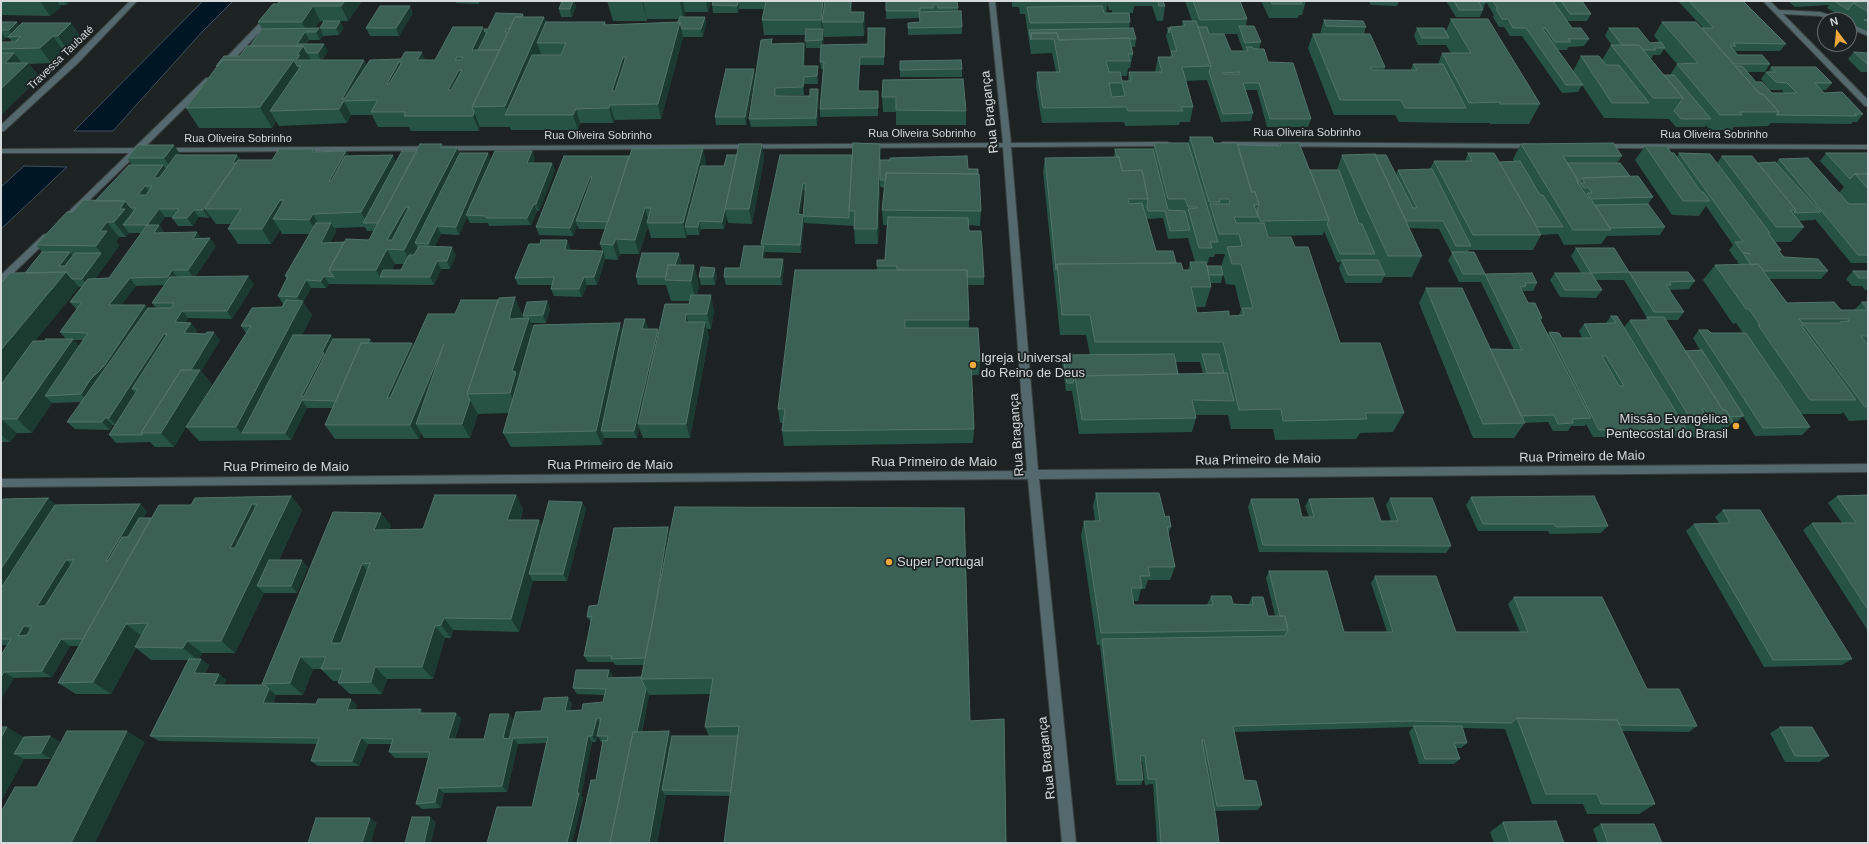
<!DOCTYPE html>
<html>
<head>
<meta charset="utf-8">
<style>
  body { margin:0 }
  #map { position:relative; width:1869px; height:844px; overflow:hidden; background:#1c2322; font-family:Helvetica,sans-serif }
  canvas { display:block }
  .frame { position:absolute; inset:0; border:2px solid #d5d9d9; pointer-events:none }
  .north { position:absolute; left:1817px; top:12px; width:40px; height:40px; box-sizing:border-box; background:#1c2322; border:1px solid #666c6b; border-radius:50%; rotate:344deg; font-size:11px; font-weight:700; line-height:16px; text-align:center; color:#d5d9d9 }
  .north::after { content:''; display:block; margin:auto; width:14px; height:18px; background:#eea83c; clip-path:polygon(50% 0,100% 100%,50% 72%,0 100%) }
</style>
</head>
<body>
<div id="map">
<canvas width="1869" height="844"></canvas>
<div class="frame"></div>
<div class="north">N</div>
</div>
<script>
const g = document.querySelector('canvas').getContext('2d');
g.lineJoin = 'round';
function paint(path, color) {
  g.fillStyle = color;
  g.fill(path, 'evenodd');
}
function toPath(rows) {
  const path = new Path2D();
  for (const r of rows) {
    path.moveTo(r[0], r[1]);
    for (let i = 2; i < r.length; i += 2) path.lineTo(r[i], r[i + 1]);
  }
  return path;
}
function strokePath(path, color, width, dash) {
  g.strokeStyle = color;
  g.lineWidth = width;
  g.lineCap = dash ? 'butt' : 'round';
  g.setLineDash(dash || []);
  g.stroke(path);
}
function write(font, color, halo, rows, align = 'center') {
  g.font = font + ' Helvetica,sans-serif';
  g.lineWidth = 3.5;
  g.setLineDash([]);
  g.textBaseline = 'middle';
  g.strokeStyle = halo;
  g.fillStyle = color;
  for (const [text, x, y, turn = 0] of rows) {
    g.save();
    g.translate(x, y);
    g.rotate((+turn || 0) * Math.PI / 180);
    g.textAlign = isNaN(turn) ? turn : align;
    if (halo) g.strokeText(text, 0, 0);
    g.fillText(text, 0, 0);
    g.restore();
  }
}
const water = toPath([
  [203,1,233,1,201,33,113,131,74,131,203,1],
  [24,166,67,167,1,229,1,187,24,166]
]);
paint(water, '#001625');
strokePath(water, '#40505b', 1);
const minor = toPath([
  [130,1,137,1,78,63,4,131,1,131,1,125,72,59,130,1],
  [281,1,288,1,227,67,221,67,221,63,281,1],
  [989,1,995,1,1011,143,1167,142,1171,144,1167,146,1011,147,1038,470,1868,464,1868,472,1039,479,1076,843,1062,843,1028,479,1,487,1,479,1027,471,1003,147,165,152,161,150,165,148,1003,143,989,1],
  [1763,1,1770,1,1779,10,1820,12,1842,19,1843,20,1833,20,1820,16,1783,14,1868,100,1868,106,1865,106,1763,1],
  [1849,23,1868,31,1868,36,1849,28,1849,23],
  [206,78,213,80,144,148,150,148,150,152,139,152,66,223,60,223,59,221,129,153,1,153,1,149,134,148,206,78],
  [1222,142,1533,144,1537,146,1533,148,1225,146,1222,146,1222,142],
  [1600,144,1868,145,1868,149,1603,148,1599,146,1600,144],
  [46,234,50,237,49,239,4,282,1,283,1,275,43,235,46,234]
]);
strokePath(minor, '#3a403f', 2);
paint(minor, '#54696e');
paint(toPath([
  [1,1,70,1,67,5,59,5,61,7,50,16,1,15],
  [280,1,362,1,348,21,320,21,315,28,323,36,320,40,309,40,306,44,328,51,322,60,364,60,366,65,425,60,435,60,484,29,488,29,523,14,524,17,544,17,546,22,605,22,606,25,678,22,679,19,647,19,647,21,613,21,607,1,711,1,708,12,685,12,684,17,705,17,706,24,703,37,683,37,661,119,615,120,613,123,580,123,578,130,511,130,510,127,480,127,479,131,411,131,409,127,378,127,372,115,351,115,347,123,279,126,276,121,272,128,199,128,186,108,217,67,216,66,240,56,250,46,262,29,258,22],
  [455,1,480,1,479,4,456,3],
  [562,1,574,1,576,7,572,17,561,17,559,9],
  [713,1,852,1,852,12,864,12,865,26,864,36,824,37,823,27,823,29,824,37,823,45,868,44,885,28,884,65,860,65,858,91,878,91,878,116,820,117,820,109,823,69,821,69,820,62,821,48,806,48,805,41,806,35,764,35,762,20,764,9,739,9,738,13,713,13,712,5],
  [886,1,958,8,958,11,962,27,962,34,908,35,908,23,920,22,920,18,886,19],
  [1012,1,1163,1,1165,6,1163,21,1157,21,1152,6,1134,6,1133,13,1117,13,1130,22,1129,28,1136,39,1135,47,1131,47,1133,54,1130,68,1128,68,1127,76,1121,76,1122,81,1128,81,1129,72,1155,72,1158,57,1170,57,1171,54,1166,36,1168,28,1170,28,1170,27,1182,26,1183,21,1192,21,1185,1,1240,1,1247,19,1246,26,1261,42,1259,49,1268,62,1311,119,1308,127,1267,127,1257,90,1245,90,1253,113,1251,121,1221,122,1207,80,1186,81,1193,107,1190,122,1180,122,1179,125,1125,126,1124,122,1042,123,1036,86,1037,72,1056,72,1052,53,1031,54,1025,14,1020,14,1019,7,1012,7],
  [1108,5,1109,10,1112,10,1112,13,1106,13],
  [1224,34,1237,34,1243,50,1245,51,1231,51],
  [1261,1,1306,1,1302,15,1299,15,1298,18,1269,18],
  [1368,1,1399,1,1397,6,1371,5],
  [1446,1,1485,1,1486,2,1480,17,1456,17],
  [1487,1,1582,1,1591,14,1587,21,1567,21,1572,28,1589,39,1584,46,1568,47,1567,50,1557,50,1573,71,1581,56,1602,60,1611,45,1612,45,1605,36,1609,28,1650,43,1659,42,1654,36,1662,22,1703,28,1678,1,1743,1,1786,44,1780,51,1734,51,1738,55,1770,64,1765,72,1747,72,1756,82,1772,93,1784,93,1782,90,1770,90,1761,79,1766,72,1768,72,1771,67,1832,83,1826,90,1822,90,1824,93,1863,114,1857,122,1853,122,1851,124,1771,123,1768,126,1734,127,1732,130,1710,130,1706,125,1705,127,1676,127,1669,119,1604,118,1582,85,1578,92,1562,93,1522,36,1510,36,1504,27,1499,27,1493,17,1494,15,1486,2],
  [1664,49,1677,64,1670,75,1664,75,1650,58,1652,58,1653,55,1660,55],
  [1788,1,1868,1,1868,31,1858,27,1849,21,1849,20,1847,20,1827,8,1829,5,1795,7],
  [413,13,399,36,370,36,366,28],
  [1451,19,1540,104,1529,124,1490,124,1490,123,1459,123,1399,122,1395,115,1334,115,1308,48,1313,34,1320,34,1324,20,1366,27,1364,34,1385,67,1384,70,1411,70,1413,64,1438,64,1442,53,1451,53,1446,45,1418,45,1414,36,1417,28,1446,31],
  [324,21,344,28,339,35,323,36,320,28],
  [1,22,20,26,71,23,81,37,68,51,63,50,51,63,29,64,40,77,1,115,1,43,12,42,9,38,5,38,1,42],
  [804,43,805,51,804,66,818,74,818,84,804,84,804,95,776,96,810,96,818,89,819,97,817,126,751,127,749,119,773,44],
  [1854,52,1868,53,1868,73,1867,72,1861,72,1848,59],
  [962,69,962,77,900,77,900,70],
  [755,76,746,125,716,125,715,117],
  [883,80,966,111,966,125,896,125,896,112,883,112,882,97],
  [1190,137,1214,143,1238,147,1238,145,1279,146,1280,143,1310,170,1337,170,1342,155,1396,175,1398,170,1430,169,1434,161,1465,161,1468,153,1499,162,1514,162,1513,159,1521,144,1622,156,1617,163,1630,176,1653,197,1648,204,1665,227,1660,235,1607,236,1601,244,1564,245,1558,234,1541,235,1533,250,1469,250,1468,252,1485,274,1481,282,1459,282,1448,260,1452,254,1439,229,1409,228,1422,256,1412,277,1384,277,1381,283,1345,283,1339,268,1341,262,1337,262,1324,231,1323,235,1268,236,1268,237,1295,247,1340,343,1404,413,1393,432,1360,433,1356,439,1275,440,1273,429,1231,429,1228,415,1195,415,1196,418,1192,432,1079,434,1072,391,1066,391,1062,363,1063,355,1090,355,1086,335,1060,335,1043,172,1045,158,1114,157,1115,149,1153,150,1154,143,1188,143],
  [1163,218,1168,239,1188,238,1195,262,1190,262,1188,270,1183,270,1176,263,1156,251,1147,219],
  [1215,254,1225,254,1221,267,1226,284,1235,285,1241,310,1239,315,1229,316,1197,313,1196,307,1205,307,1211,287,1210,283,1221,283,1223,275,1207,266,1206,263,1208,263,1209,257,1214,257],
  [1176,362,1200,362,1203,374,1178,374],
  [442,144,443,147,457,148,460,155,488,153,491,160,532,151,535,159,533,163,552,163,555,171,539,211,537,211,531,225,489,226,488,223,470,223,467,217,459,235,441,234,435,246,456,255,450,269,441,269,434,285,329,284,326,288,311,288,303,302,312,315,302,335,331,335,333,339,370,339,373,343,412,343,414,346,523,315,547,301,550,309,546,323,531,323,534,328,622,330,648,326,647,329,658,329,658,332,689,304,689,301,671,301,666,285,638,285,636,277,679,253,681,260,680,265,694,265,699,285,697,295,714,310,711,329,707,329,709,337,690,438,643,438,639,428,637,438,604,438,604,437,602,445,511,447,503,433,509,413,478,414,470,438,424,438,421,433,419,439,335,439,325,425,332,408,307,408,291,440,199,441,186,427,174,447,155,447,150,442,116,443,109,435,115,425,113,425,110,430,75,429,67,422,82,402,52,403,32,433,17,433,10,442,1,442,1,385,14,368,1,383,1,281,3,281,25,273,42,252,36,245,73,212,95,201,132,165,127,158,181,155,237,155,241,160,272,160,313,149,315,152,346,151,349,156,396,163,417,151],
  [210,216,216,224,232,224,228,229,238,244,271,244,280,230,282,234,309,234,285,276,287,279,278,296,283,304,284,304,282,307,241,326,246,333,187,426,212,384,201,371,220,340,195,334,197,330,186,322,188,318,232,319,254,284,195,277,216,246,201,239,165,233,159,225,165,217,173,217,172,218,178,226,193,226,199,217,209,218],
  [365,227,367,231,374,231,369,240,344,242,330,243,336,231,335,228],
  [129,233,141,233,109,278,95,279,119,246,116,241,119,237,126,237],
  [395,264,404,264,401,270,392,270],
  [164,285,152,303,156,308,148,308,121,305,136,286],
  [79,287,82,287,70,302,77,310,60,332,66,339,35,341],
  [73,340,83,340,79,346],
  [762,144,764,159,752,224,728,223,727,218,724,229,701,229,699,235,687,235,686,238,651,238,648,227,639,254,620,254,618,260,605,259,600,244,605,229,579,229,577,225,573,236,539,235,536,227,564,156,629,156,703,148,706,163,705,166,724,166,737,155],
  [1645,146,1671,153,1677,157,1679,153,1717,163,1722,156,1758,163,1776,163,1779,159,1839,193,1844,187,1820,161,1826,153,1868,153,1868,263,1851,263,1815,219,1814,220,1798,221,1804,227,1791,242,1775,242,1781,250,1779,252,1784,257,1828,271,1821,279,1769,279,1787,303,1841,310,1854,310,1862,302,1868,302,1868,420,1849,421,1843,412,1841,414,1801,414,1810,427,1802,435,1755,436,1743,416,1736,423,1732,423,1720,437,1700,437,1699,435,1697,437,1593,437,1586,424,1585,426,1571,426,1568,431,1553,431,1548,422,1524,423,1525,423,1514,438,1473,438,1419,303,1426,288,1490,349,1514,350,1481,282,1485,274,1537,283,1533,291,1523,291,1523,292,1528,303,1542,318,1541,321,1548,335,1549,332,1562,338,1582,338,1579,331,1584,324,1605,324,1611,316,1624,327,1630,320,1645,320,1647,318,1624,280,1596,280,1602,290,1596,298,1560,297,1550,280,1555,273,1581,273,1571,256,1576,248,1629,272,1695,281,1689,289,1669,290,1684,312,1678,320,1666,320,1685,351,1700,350,1693,338,1699,330,1711,333,1743,333,1736,323,1733,324,1703,280,1715,265,1739,265,1737,261,1738,260,1736,260,1729,250,1733,245,1706,206,1699,216,1672,215,1635,160],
  [780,155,881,160,968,169,981,211,980,226,968,225,969,231,984,277,984,285,968,285,969,320,969,328,980,361,979,375,971,375,974,429,973,443,784,446,782,431,783,423,780,423,778,409,877,270,877,266,885,260,887,225,883,225,882,210,885,188,880,187,878,244,855,244,854,226,804,223,803,216,806,191,804,191,800,214,804,222,801,253,765,252,764,259,784,267,782,285,726,285,724,277,740,268,761,246,761,244],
  [567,240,570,248,570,250,603,251,605,259,597,285,587,285,582,297,554,296,551,289,552,285,518,285,515,278,540,244],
  [1853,271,1868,271,1868,290,1865,290,1862,286,1852,286,1846,279],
  [717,276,715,285,701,285,699,277],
  [1096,493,1165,517,1171,527,1168,535,1175,567,1170,580,1148,580,1145,589,1141,589,1138,601,1133,601,1134,605,1207,605,1211,596,1233,604,1248,605,1252,597,1268,616,1275,616,1266,578,1269,571,1344,632,1387,632,1371,583,1375,576,1456,632,1520,632,1508,604,1514,597,1647,689,1697,726,1689,732,1622,731,1655,804,1639,814,1587,814,1583,804,1532,804,1505,729,1462,728,1467,743,1461,748,1456,748,1460,759,1454,764,1419,764,1409,732,1413,727,1234,732,1244,780,1262,805,1258,810,1215,811,1219,843,1157,843,1153,784,1145,785,1142,761,1140,761,1143,780,1141,785,1116,785,1100,645,1097,645,1081,535,1084,521,1095,521,1093,506],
  [516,495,523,509,520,520,542,526,582,502,586,509,567,581,533,581,519,632,453,630,451,638,445,638,433,679,387,679,382,694,350,694,338,683,339,681,333,681,321,669,313,669,303,695,276,695,273,703,357,705,355,710,421,709,424,713,456,713,461,719,455,739,484,739,514,720,541,711,572,703,570,711,582,710,603,702,604,695,577,694,573,688,613,676,613,678,641,677,644,665,615,665,613,662,588,662,584,656,591,622,587,617,668,527,670,532,964,508,730,796,666,795,657,843,596,780,603,742,601,742,598,736,596,742,592,742,581,796,583,798,572,843,487,843,532,807,546,743,518,744,507,792,444,793,441,808,422,809,416,804,428,758,395,758,389,752,391,744,368,744,359,766,318,766,311,761,317,744,159,741,150,736,188,660,151,660,136,648,111,694,76,694,58,683,79,646,70,646,52,677,14,678,1,699,7,645,1,645,1,502,48,498,55,505,140,504,147,512,143,518,151,518,191,505,291,496,302,510,279,560,308,567,297,593,264,593,235,653,202,653,199,659,201,659,209,665,205,674,219,674,226,680,224,685,265,685,262,684,381,513,391,526,390,529,423,529],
  [710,694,705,727,709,736,672,736,642,732,649,695],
  [1868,495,1868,631,1803,530,1812,523,1842,523,1828,503,1837,496],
  [1471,497,1608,526,1601,533,1550,534,1548,531,1478,531,1466,505],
  [1390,498,1451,546,1446,553,1259,552,1248,507,1251,499,1302,517,1309,517,1305,506,1309,499,1381,521,1391,521,1386,505],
  [1723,510,1852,659,1842,665,1764,667,1686,531,1694,524,1719,523,1715,517],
  [1,727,24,737,50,736,60,742,51,759,24,759,1,801],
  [1780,727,1829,756,1819,762,1785,762,1770,733],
  [1503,822,1563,843,1494,843,1490,832],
  [1601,824,1662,843,1598,843,1593,829]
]), '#275344');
paint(toPath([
  [40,1,57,1,61,7,50,16],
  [64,1,70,1,67,5],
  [345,1,362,1,348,21,341,6],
  [573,1,574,1,576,7,572,17,570,9],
  [642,1,643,1,647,21],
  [680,1,683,1,685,12,683,18],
  [706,1,711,1,708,12],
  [823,1,826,1,822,22,823,27,822,35,821,20],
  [851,1,852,1,851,22,850,12],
  [1107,1,1108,1,1106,13],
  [738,2,739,9,738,13,737,6],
  [313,6,320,21,312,32,307,32,302,22],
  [410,6,413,13,399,36,396,28],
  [864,12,865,26,864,36,863,22],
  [1868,14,1868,21,1864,20],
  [544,17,550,37,537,43,542,57,508,115,505,106],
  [705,17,706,24,703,37,701,29],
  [340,21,344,28,339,35,336,28],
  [17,22,23,30,14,37,9,30],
  [680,22,683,37,661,119,658,104],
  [71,23,81,37,68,51,58,36],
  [483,27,488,41,483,53,472,50],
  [319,28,323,36,320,40,316,32],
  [823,29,824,37,822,48,822,40],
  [1,32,5,38,1,42],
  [305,32,309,40,304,47,311,60,301,66,296,60,297,44],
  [53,36,63,50,51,63,40,48],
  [804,43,805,51,804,74,803,66],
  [324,44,328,51,321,61,318,53],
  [422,52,428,66,417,60],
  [14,53,24,66,28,63,40,77,1,115,1,89,5,63],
  [623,57,627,72,616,105,612,91],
  [860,57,860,65,858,99,858,91],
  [294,60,304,80,270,111,276,121,272,128,260,107],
  [364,60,371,75,344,101,351,115,347,123,339,109,342,99],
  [399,62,406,77,394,99,387,84],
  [818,66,818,84,817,76],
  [754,69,755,76,746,125,745,117],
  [459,70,465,84,454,105,448,90],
  [804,77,804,95,803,87],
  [818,89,819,97,817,126,816,118],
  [610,105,615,120,613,123,609,108],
  [576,109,580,123,578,130,573,115],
  [474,112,480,127,479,131,473,116],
  [762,144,764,159,752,224,749,209],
  [880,144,881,159,880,180,880,187,878,244,877,229],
  [174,145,184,160,174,173,164,158],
  [457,148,463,162,415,243,419,251,412,264,404,250],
  [703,148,706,163,689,227,685,227,687,235,686,238,683,223],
  [346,151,354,166,338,196,329,181],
  [532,151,535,159,530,171,527,163],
  [488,153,492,161,466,215,467,217,459,235,456,227],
  [237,155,242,163,233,163],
  [393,155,400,170,367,223,361,212],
  [552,163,555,171,539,211,536,204],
  [163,165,169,173,159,185,154,178],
  [226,177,231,184,205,209,210,216,209,218,203,210],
  [590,177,592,185,576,221,577,225,573,236,570,228],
  [803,183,804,191,799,222,798,214],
  [145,186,151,194,144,203,138,195],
  [280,200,289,214,273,219,280,230,271,244,262,229],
  [125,201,137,216,123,225,129,233,126,237,114,222,120,209],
  [534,204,537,211,531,225,527,218],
  [406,207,414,222,392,249,387,240],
  [645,208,649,223,647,223,648,227,639,254,635,240],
  [159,209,165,217,153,233,147,225],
  [194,210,199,217,193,226,187,218],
  [725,211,727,218,724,229,722,222],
  [313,214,321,228,318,234,309,220],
  [803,215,804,222,801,253,800,245],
  [699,221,701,229,699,235,698,227],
  [107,222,119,237,116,241,119,246,89,287,82,279,101,253,96,246,100,231],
  [331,223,336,231,326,250,321,243],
  [159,225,165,233,154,233],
  [437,226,441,234,432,252,428,244],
  [197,232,203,240,193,239],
  [210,238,216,246,194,278,188,270],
  [616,239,620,254,618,260,613,245],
  [567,240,570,248,568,258,565,250],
  [764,246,765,253,763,267,762,259],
  [452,247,456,255,450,269,447,261],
  [387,249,395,264,388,277,380,277,376,270],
  [603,251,605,259,597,285,594,277],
  [70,252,77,260,67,273,79,287,1,383,1,350,59,266],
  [679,253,681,260,675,281,672,277],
  [783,259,784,267,782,285,780,277],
  [437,261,441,269,434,285,430,277],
  [694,265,699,285,696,301,691,281],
  [715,268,717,276,715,285,713,277],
  [172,270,178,278,174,285,168,277],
  [248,276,254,284,232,319,227,311],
  [324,276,329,284,326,288,321,281],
  [584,277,587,285,582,297,579,289],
  [130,278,136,286,116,312,109,305],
  [306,280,311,288,303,302,312,315,252,433,242,433,236,427,301,303,297,297],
  [711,295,714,310,711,329,707,314],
  [515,297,524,318,518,339,509,319],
  [547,301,550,309,546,323,543,315],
  [145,305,152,313,88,401,81,394,90,380],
  [182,311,188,318,181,330,175,322],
  [686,314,690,328,685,322],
  [529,318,538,338,519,413,510,393,512,371],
  [645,319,648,326,645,337,642,329],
  [705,322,709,337,690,438,686,424],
  [191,323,197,330,190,341,184,333],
  [620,323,625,337,601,431,604,437,602,445,596,431],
  [658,329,660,337,638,424,639,428,637,438,634,431],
  [214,332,220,340,201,371,212,384,174,447,161,433,152,433],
  [164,334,170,342,138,389,132,389,136,394,116,425,109,418],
  [331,335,336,343,308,400,301,397],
  [73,339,86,354,45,396,52,403,32,433,17,419],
  [370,339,375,347,344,401],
  [412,343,421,358,396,412,387,398],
  [444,344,416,424,421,433,419,439,410,425],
  [302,400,307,408,291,440,285,433],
  [470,400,478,414,470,438,462,424],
  [105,418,113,425,110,430,102,422],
  [1,419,17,433,10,442,1,435],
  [516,495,523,509,515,534,507,520],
  [291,496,302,510,267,586,257,586,264,593,235,653,221,641],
  [48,498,64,512,1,609,1,569],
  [582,502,586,509,567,581,563,574],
  [140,504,147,512,114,567,106,561],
  [252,504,264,518,243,561,230,548],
  [381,513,391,526,385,543,374,530],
  [539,520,546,533,529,574,533,581,519,632,511,619],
  [668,527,671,534,652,620],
  [66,560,74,567,46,612,37,606],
  [302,560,308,567,297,593,291,586],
  [362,564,372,577,343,655,331,643],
  [444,618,453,630,451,638,441,625],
  [126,624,142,636,111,694,93,682],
  [24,626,34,632,27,643,18,636],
  [435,626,445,638,433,679,422,667],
  [61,639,70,646,52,677,42,671],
  [187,641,202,653,198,660,183,648],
  [300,657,313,669,303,695,290,683],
  [201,659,209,665,202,680,194,673],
  [375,667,387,679,382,694,371,682],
  [609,670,613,676,611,684,607,678],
  [4,672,14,678,1,699,1,677],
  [219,674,226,680,222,691,214,685],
  [269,689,276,695,270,709,263,703],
  [646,689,649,695,619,843,614,843],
  [568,697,572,703,569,717,565,711],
  [351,699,357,705,354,716,347,710],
  [421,709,426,715,419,713],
  [456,713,461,719,453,744,448,739],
  [509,714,514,720,508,744,503,738],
  [597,718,600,724,596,742,592,736],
  [7,727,34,743,14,754,24,759,1,801,1,738],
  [127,731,145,742,95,843,71,843],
  [669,731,675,742,662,790,665,795,666,795,657,843,649,843],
  [50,736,60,742,51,759,41,753],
  [588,736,592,742,581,796,583,798,572,843,567,843],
  [361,738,368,744,359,766,352,761],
  [513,738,518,744,507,792,502,786],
  [438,788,444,793,441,808,435,802],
  [430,817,436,822,431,843,424,843],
  [370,818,377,823,371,843,362,843]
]), '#1b3a30');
const building = toPath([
  [280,1,345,1,341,6,313,6,302,22,258,22,273,4,278,4,280,1],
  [562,1,573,1,570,9,559,9,562,1],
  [713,1,738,1,738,2,737,6,712,5,713,1],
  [766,1,823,1,821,20,762,20,766,1],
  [825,1,851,1,850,12,864,12,863,22,822,22,825,1],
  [886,1,957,1,958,8,938,8,938,5,933,5,933,8,920,8,920,11,886,11,886,1],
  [1158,1,1163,1,1165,6,1159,6,1158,1],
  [1193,1,1240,1,1247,19,1200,20,1193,1],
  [1271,1,1301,1,1302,4,1272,4,1271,1],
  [1454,1,1485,1,1486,2,1479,2,1483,10,1459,10,1454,1],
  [1493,1,1553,1,1572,28,1581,28,1589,39,1568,39,1571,42,1555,42,1545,28,1542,28,1583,85,1566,85,1526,28,1513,28,1508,19,1502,19,1496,9,1498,9,1493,1],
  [1561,1,1582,1,1591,14,1570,14,1561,1],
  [1689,1,1743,1,1786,44,1733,43,1736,46,1730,46,1738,55,1762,55,1770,64,1734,64,1702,28,1714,28,1689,1],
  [1834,1,1862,1,1853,3,1848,10,1834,1],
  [1862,1,1868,1,1868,12,1853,3,1862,1],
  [380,6,410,6,396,28,366,28,380,6],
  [1102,6,1104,13,1129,13,1130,22,1030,23,1027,7,1102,6],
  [961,11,962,27,908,28,908,23,920,22,919,12,961,11],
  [496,13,523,14,522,17,515,17,510,29,506,29,505,32,508,32,500,50,478,50,487,32,485,32,484,29,488,29,496,13],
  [515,17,544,17,505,106,472,107,515,17],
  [680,17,705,17,701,29,682,29,680,22,678,22,680,17],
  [1868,18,1868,21,1864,20,1868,18],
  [1451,19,1488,19,1540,104,1500,104,1500,102,1469,103,1442,53,1471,53,1451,19],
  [1324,20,1363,21,1366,27,1326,26,1324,20],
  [324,21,340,21,336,28,320,28,324,21],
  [1183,21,1196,21,1211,66,1182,67,1193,107,1181,107,1183,111,1128,111,1126,107,1043,108,1037,72,1060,72,1054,39,1032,39,1031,33,1057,33,1059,40,1129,38,1133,54,1128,54,1130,61,1106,61,1109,72,1120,72,1122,81,1131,81,1129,72,1162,72,1158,57,1173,57,1171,51,1177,51,1170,27,1185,26,1183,21],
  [1109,83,1122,83,1125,96,1112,97,1109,83],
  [1,22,17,22,9,30,1,30,1,22],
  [546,22,605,22,604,25,680,22,658,104,610,105,609,108,576,109,573,115,505,115,532,55,561,55,566,43,537,43,546,22],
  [623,57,626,57,615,91,612,91,623,57],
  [1662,22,1696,22,1760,94,1763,94,1779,112,1740,112,1742,115,1720,115,1677,64,1698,63,1662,22],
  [22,23,71,23,58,36,53,36,40,48,1,49,1,43,2,42,15,42,21,36,8,37,22,23],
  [1239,26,1254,26,1261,42,1245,43,1239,26],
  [453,27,483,27,472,50,500,50,472,107,474,112,473,116,404,116,406,112,371,112,378,100,344,101,339,109,270,111,301,66,297,66,294,60,222,60,218,66,216,66,224,56,240,56,247,46,303,46,297,55,300,55,296,60,364,60,342,99,345,98,370,60,401,59,405,52,422,52,417,60,435,60,453,27],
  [457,57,463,57,462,60,455,60,457,57],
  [399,62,402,62,389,84,387,84,399,62],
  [459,70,462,70,451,90,448,90,459,70],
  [1198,27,1207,27,1209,34,1224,34,1231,51,1248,51,1246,47,1252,47,1254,49,1264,49,1268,62,1293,63,1311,119,1270,119,1259,83,1243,83,1253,113,1223,114,1209,72,1211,66,1198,27],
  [1239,72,1239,74,1223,74,1222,73,1239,72],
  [319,28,316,32,305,32,297,44,324,44,318,53,307,53,303,46,250,46,262,29,319,28],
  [868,28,885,28,884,57,860,57,858,91,878,91,878,108,820,109,824,62,820,62,821,45,868,44,868,28],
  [1133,28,1136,39,1129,39,1129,38,1059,40,1057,33,1031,33,1031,40,1029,30,1133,28],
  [1168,28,1170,28,1169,33,1168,28],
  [1417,28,1444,28,1449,38,1422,38,1417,28],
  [1609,28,1638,28,1650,43,1661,42,1665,48,1654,48,1656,50,1644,50,1639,45,1622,45,1609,28],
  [806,29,823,29,822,40,805,41,806,29],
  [1313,34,1370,34,1385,67,1370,67,1372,70,1417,70,1413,64,1443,64,1466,108,1405,108,1401,100,1340,100,1313,34],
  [772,39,771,44,804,43,803,66,818,66,817,76,804,77,803,87,775,88,775,96,810,96,810,89,818,89,816,118,749,119,761,40,772,39],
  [1611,45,1639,45,1683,98,1653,98,1611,45],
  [1854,52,1868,53,1868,64,1867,64,1854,52],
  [1,53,14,53,5,63,28,63,1,89,1,53],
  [1581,56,1599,56,1606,65,1619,65,1649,103,1612,103,1581,56],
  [222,60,294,60,260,107,186,108,222,60],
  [961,60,962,69,900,70,900,61,961,60],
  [1735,66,1742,66,1756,82,1762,82,1772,93,1797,93,1787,83,1776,82,1766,72,1775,72,1771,67,1816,67,1832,83,1815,83,1824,93,1842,92,1863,114,1855,114,1857,116,1776,115,1779,112,1763,94,1760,94,1735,66],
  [726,69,754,69,745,117,715,117,726,69],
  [1664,75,1674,75,1711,119,1681,119,1674,111,1683,98,1664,75],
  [963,79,966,111,896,110,896,97,882,97,883,80,963,79],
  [1190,137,1212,137,1214,143,1237,143,1251,192,1255,192,1259,204,1254,205,1258,217,1234,217,1236,223,1264,223,1268,237,1291,237,1295,247,1308,247,1340,343,1380,343,1404,413,1365,413,1367,419,1283,421,1281,409,1239,410,1223,342,1095,342,1090,315,1062,315,1057,264,1181,263,1183,270,1192,270,1190,262,1206,262,1211,287,1191,287,1197,313,1229,311,1229,316,1244,315,1242,308,1253,308,1241,264,1232,264,1227,247,1242,246,1239,234,1219,234,1210,204,1230,204,1229,199,1219,199,1220,202,1209,202,1190,137],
  [853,143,880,144,877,229,854,229,855,211,849,211,853,143],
  [1154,143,1188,143,1218,242,1210,242,1212,248,1199,248,1188,209,1198,208,1197,207,1188,207,1185,199,1168,199,1154,143],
  [1280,143,1299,143,1329,220,1260,221,1257,210,1259,204,1255,192,1252,192,1238,145,1281,146,1280,143],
  [1613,143,1622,156,1563,156,1578,180,1576,180,1588,198,1590,198,1587,193,1592,193,1589,188,1584,188,1580,183,1585,183,1582,178,1638,176,1653,197,1591,199,1611,230,1573,230,1521,144,1613,143],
  [420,144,442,144,440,147,457,148,404,250,387,249,376,270,329,270,346,239,369,240,420,144],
  [406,207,409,207,392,240,387,240,406,207],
  [739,144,762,144,749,209,725,209,739,144],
  [138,145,174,145,164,158,127,158,138,145],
  [1645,146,1667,146,1671,153,1674,153,1701,192,1703,192,1710,201,1683,201,1645,146],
  [703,148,683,223,647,223,651,208,645,208,635,240,616,239,613,245,600,244,632,149,703,148],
  [279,149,313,149,312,152,346,151,329,181,331,181,345,156,393,155,361,212,313,214,309,220,273,219,284,200,280,200,262,229,228,229,241,209,205,209,238,160,272,160,279,149],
  [1115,149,1153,149,1168,210,1185,211,1190,230,1170,231,1165,211,1148,211,1147,206,1148,199,1142,170,1122,171,1119,157,1117,157,1115,149],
  [402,151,417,151,378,223,363,223,402,151],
  [495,151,532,151,527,163,552,163,536,204,534,204,527,218,486,218,487,216,466,215,495,151],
  [460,153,488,153,456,227,437,226,428,244,415,243,460,153],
  [1468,153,1494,153,1541,235,1473,235,1434,161,1472,161,1468,153],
  [1679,153,1710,154,1770,233,1768,233,1781,250,1778,250,1784,257,1818,259,1828,271,1764,271,1758,264,1751,265,1743,253,1751,254,1742,252,1735,242,1743,242,1679,153],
  [1826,153,1868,153,1868,174,1855,174,1850,179,1826,153],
  [1375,154,1422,256,1388,256,1342,155,1375,154],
  [176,155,237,155,233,163,236,163,227,177,226,177,203,210,194,210,187,218,172,218,179,209,159,209,147,225,123,225,136,208,131,208,125,201,95,201,129,165,163,165,154,178,159,178,176,155],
  [145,186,152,186,146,195,138,195,145,186],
  [727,155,737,155,722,222,699,221,698,227,685,227,701,166,724,166,727,155],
  [780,155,852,155,849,211,849,218,803,216,806,183,803,183,798,214,803,215,800,245,761,244,780,155],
  [1375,155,1386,155,1413,208,1417,208,1398,170,1432,169,1471,246,1456,246,1443,221,1406,221,1375,155],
  [564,156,629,156,608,222,576,221,592,177,590,177,570,228,536,227,564,156],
  [967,156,968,169,978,169,978,174,886,173,886,180,880,180,880,160,890,160,890,158,967,156],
  [1722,156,1752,156,1796,210,1790,210,1804,227,1776,227,1722,156],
  [1119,157,1122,171,1142,170,1148,199,1128,199,1129,204,1142,203,1156,251,1173,251,1176,263,1057,264,1056,270,1045,158,1119,157],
  [1808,158,1849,204,1868,204,1868,255,1858,255,1779,159,1808,158],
  [1520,161,1540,195,1543,195,1563,227,1537,227,1499,162,1520,161],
  [1775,162,1821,212,1795,213,1794,212,1796,210,1758,163,1775,162],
  [1567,163,1620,163,1630,176,1582,178,1578,184,1577,182,1578,180,1567,163],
  [1310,170,1339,170,1359,224,1362,224,1375,254,1340,254,1327,224,1329,220,1310,170],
  [886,173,979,174,981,211,882,210,886,173],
  [1855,174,1868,174,1868,189,1855,174],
  [83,200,125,201,120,209,125,209,114,222,107,222,100,231,107,231,96,246,36,245,67,212,73,212,83,200],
  [1648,204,1665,227,1610,228,1595,205,1648,204],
  [888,217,968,218,969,231,981,231,984,277,967,277,967,270,897,270,897,266,877,266,877,260,885,260,888,217],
  [316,223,331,223,321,243,344,242,329,270,334,277,324,276,321,281,306,280,297,297,278,296,288,276,285,276,316,223],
  [147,225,159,225,154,233,197,232,193,239,210,238,188,270,172,270,168,277,130,278,109,305,145,305,104,366,90,380,81,394,45,396,88,333,60,332,82,302,70,302,88,279,109,278,147,225],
  [541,240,567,240,565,250,603,251,594,277,584,277,579,289,551,289,554,277,515,278,529,244,540,244,541,240],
  [419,246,452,247,447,261,437,261,430,277,380,277,383,270,401,270,409,255,414,255,419,246],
  [744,246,764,246,762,259,783,259,780,277,724,277,725,268,740,268,744,246],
  [1576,248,1614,248,1629,272,1591,273,1576,248],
  [42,252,70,252,59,266,66,266,66,264,75,253,101,253,82,279,72,279,66,272,25,273,42,252],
  [1452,252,1474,252,1485,274,1463,274,1452,252],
  [642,253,679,253,675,265,668,265,666,277,636,277,642,253],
  [1342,260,1378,260,1385,275,1348,275,1342,260],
  [1758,264,1787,303,1834,302,1841,310,1868,310,1868,336,1861,336,1868,345,1868,406,1865,407,1804,325,1801,325,1856,400,1810,400,1758,325,1760,325,1749,309,1746,309,1715,265,1758,264],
  [1799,319,1848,319,1849,321,1840,322,1841,323,1803,323,1799,319],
  [668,265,694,265,691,281,665,280,668,265],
  [1207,266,1221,266,1223,275,1209,275,1207,266],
  [701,267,715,268,713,277,699,277,701,267],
  [795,270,967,270,969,320,905,320,905,328,978,328,980,361,971,361,974,429,782,431,785,409,778,409,795,270],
  [1853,271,1868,271,1868,278,1859,278,1853,271],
  [66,272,1,350,1,281,3,281,10,273,66,272],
  [1629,272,1688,272,1695,281,1669,282,1671,285,1666,285,1684,312,1654,312,1629,272],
  [1532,273,1537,283,1525,283,1526,286,1520,287,1528,303,1535,303,1542,318,1539,318,1591,418,1572,419,1573,423,1558,424,1554,415,1521,416,1490,349,1522,350,1485,274,1532,273],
  [1555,273,1591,273,1602,290,1565,290,1555,273],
  [248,276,227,311,182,311,175,322,191,323,184,333,206,334,207,332,214,332,191,370,181,370,141,433,143,435,109,435,138,389,132,389,167,334,164,334,109,418,105,418,102,422,67,422,148,308,171,308,174,303,152,303,170,277,248,276],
  [1426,288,1462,288,1525,423,1483,424,1426,288],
  [691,295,711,295,707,314,686,314,685,322,705,322,686,424,638,424,665,304,689,304,691,295],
  [515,297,509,319,529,318,512,371,516,372,510,393,467,394,499,298,515,297],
  [286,300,303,301,236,427,186,427,251,326,241,326,252,308,282,307,286,300],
  [461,300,498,300,467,394,470,400,462,424,416,424,444,344,410,425,325,425,361,343,412,343,387,398,390,398,428,314,455,314,461,300],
  [547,301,543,315,523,316,527,302,547,301],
  [1862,302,1868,302,1868,310,1862,302],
  [1611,316,1617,316,1687,430,1599,430,1549,332,1559,333,1562,338,1592,338,1584,324,1616,323,1611,316],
  [1602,356,1606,356,1624,386,1619,386,1602,356],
  [1647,317,1664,317,1723,410,1726,410,1733,422,1714,423,1705,409,1702,409,1710,423,1693,423,1630,320,1649,320,1647,317],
  [625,319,645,319,642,329,658,329,634,431,601,431,625,319],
  [620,323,596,431,503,433,534,325,620,323],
  [1699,330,1708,330,1711,333,1746,333,1810,427,1763,428,1699,330],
  [293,335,331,335,322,352,324,353,301,397,304,396,333,339,370,339,368,343,361,343,336,401,302,400,285,433,242,433,293,335],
  [46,339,73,339,17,419,1,419,1,385,33,341,45,341,46,339],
  [1702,350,1744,416,1730,417,1726,410,1723,410,1685,351,1702,350],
  [1174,354,1178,374,1075,376,1073,383,1067,383,1063,355,1174,354],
  [1202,354,1219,354,1224,373,1207,373,1202,354],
  [181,370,200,370,161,433,141,433,181,370],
  [1227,373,1234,401,1192,400,1196,418,1082,420,1075,376,1227,373],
  [1096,493,1159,493,1165,517,1169,516,1171,527,1167,527,1175,567,1148,567,1150,576,1140,576,1142,588,1131,588,1134,605,1213,605,1211,596,1231,596,1233,604,1253,605,1252,597,1263,597,1268,616,1285,616,1288,630,1101,633,1084,521,1100,521,1096,493],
  [435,495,516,495,507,520,539,520,511,619,444,618,441,625,435,626,422,667,375,667,371,682,338,683,343,669,321,669,326,657,300,657,290,683,262,684,333,512,381,513,374,530,423,529,435,495],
  [370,563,341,643,331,643,362,564,370,563],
  [1868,495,1868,610,1812,523,1856,523,1837,496,1868,495],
  [291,496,221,641,187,641,183,648,135,647,148,623,126,624,93,682,58,683,159,505,191,505,195,498,291,496],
  [252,504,257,504,235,548,230,548,252,504],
  [1594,496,1608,526,1556,527,1554,524,1483,524,1471,497,1594,496],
  [48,498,1,569,1,502,3,499,48,498],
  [1373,498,1381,521,1398,521,1390,498,1432,498,1451,546,1263,545,1251,499,1298,499,1302,517,1314,517,1309,499,1373,498],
  [549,501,582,502,563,574,529,574,549,501],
  [140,504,106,561,108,561,122,537,128,537,139,518,151,518,83,639,61,639,42,671,4,672,1,677,1,655,11,639,1,639,1,588,55,505,140,504],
  [66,560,74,560,45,606,37,606,66,560],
  [24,626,32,626,27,635,18,636,24,626],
  [675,507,964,508,970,721,1004,719,1006,843,724,843,739,726,705,727,713,678,641,679,675,507],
  [1723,510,1760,510,1852,659,1773,660,1694,524,1730,523,1723,510],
  [668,527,653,620,645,658,611,659,612,656,584,656,592,616,587,617,589,606,598,605,614,528,668,527],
  [269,560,302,560,291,586,257,586,269,560],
  [1269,571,1327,571,1344,632,1393,632,1375,576,1436,576,1456,632,1528,632,1514,597,1602,597,1647,689,1679,689,1697,726,1620,725,1617,720,1517,718,1511,723,1411,721,1233,726,1244,780,1256,781,1262,805,1217,806,1204,740,1202,740,1216,818,1219,843,1161,843,1156,779,1148,779,1145,756,1140,755,1143,780,1118,780,1102,639,1285,636,1288,630,1285,616,1280,616,1269,571],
  [189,659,201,659,194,673,219,674,214,685,265,685,269,689,263,703,316,704,318,699,351,699,347,710,421,709,419,713,456,713,448,739,484,739,490,714,509,714,503,738,509,739,516,712,541,711,544,698,568,697,565,711,582,710,583,704,603,702,606,689,573,688,576,670,609,670,607,678,641,677,641,679,646,689,637,732,633,732,610,843,577,843,591,780,596,780,603,740,607,741,608,736,597,736,601,718,597,718,592,736,588,736,577,793,579,793,567,843,487,843,497,807,532,807,548,737,513,738,502,786,438,788,435,802,416,804,430,752,389,752,393,739,361,738,352,761,311,761,319,738,150,736,189,659],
  [1517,718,1617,720,1655,804,1601,804,1597,794,1546,794,1517,718],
  [1414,726,1462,726,1467,743,1454,743,1460,759,1425,759,1414,726],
  [1,727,7,727,1,738,1,727],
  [1780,727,1812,727,1829,756,1795,756,1780,727],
  [67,731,127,731,71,843,1,843,1,812,15,787,37,787,67,731],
  [669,731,649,843,610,843,633,732,669,731],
  [50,736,41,753,14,754,24,737,50,736],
  [672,736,738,736,731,791,662,790,672,736],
  [412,817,430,817,424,843,405,843,412,817],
  [316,818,370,818,362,843,308,843,316,818],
  [1556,821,1564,843,1510,843,1503,822,1556,821],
  [1601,824,1654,824,1662,843,1608,843,1601,824]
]);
paint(building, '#3a6154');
strokePath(building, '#527469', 1);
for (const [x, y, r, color] of [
  [973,365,4,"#eea83c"],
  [1736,426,4,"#eea83c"],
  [889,562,4,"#eea83c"]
]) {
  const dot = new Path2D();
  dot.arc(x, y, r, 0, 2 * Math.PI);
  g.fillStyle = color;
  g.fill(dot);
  strokePath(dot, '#1c2322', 1.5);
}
write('11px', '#d5d9d9', '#1c2322', [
  ["Travessa Taubaté",61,58,-44],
  ["Rua Oliveira Sobrinho",1307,133],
  ["Rua Oliveira Sobrinho",922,134],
  ["Rua Oliveira Sobrinho",1714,135],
  ["Rua Oliveira Sobrinho",598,136],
  ["Rua Oliveira Sobrinho",238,139]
]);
write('13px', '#d5d9d9', '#1c2322', [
  ["Rua Bragança",990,112,-96],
  ["Rua Bragança",1017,435,-94],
  ["Rua Primeiro de Maio",1582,457,-1],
  ["Rua Primeiro de Maio",1258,460,-1],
  ["Rua Primeiro de Maio",934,462],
  ["Rua Primeiro de Maio",610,465],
  ["Rua Primeiro de Maio",286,467],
  ["Rua Bragança",1047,758,-96]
]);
write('13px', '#d5d9d9', '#1c2322', [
  ["Igreja Universal",981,358],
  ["do Reino de Deus",981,373],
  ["Missão Evangélica",1728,419,"right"],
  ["Pentecostal do Brasil",1728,434,"right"],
  ["Super Portugal",897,562]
], 'left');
</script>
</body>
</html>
